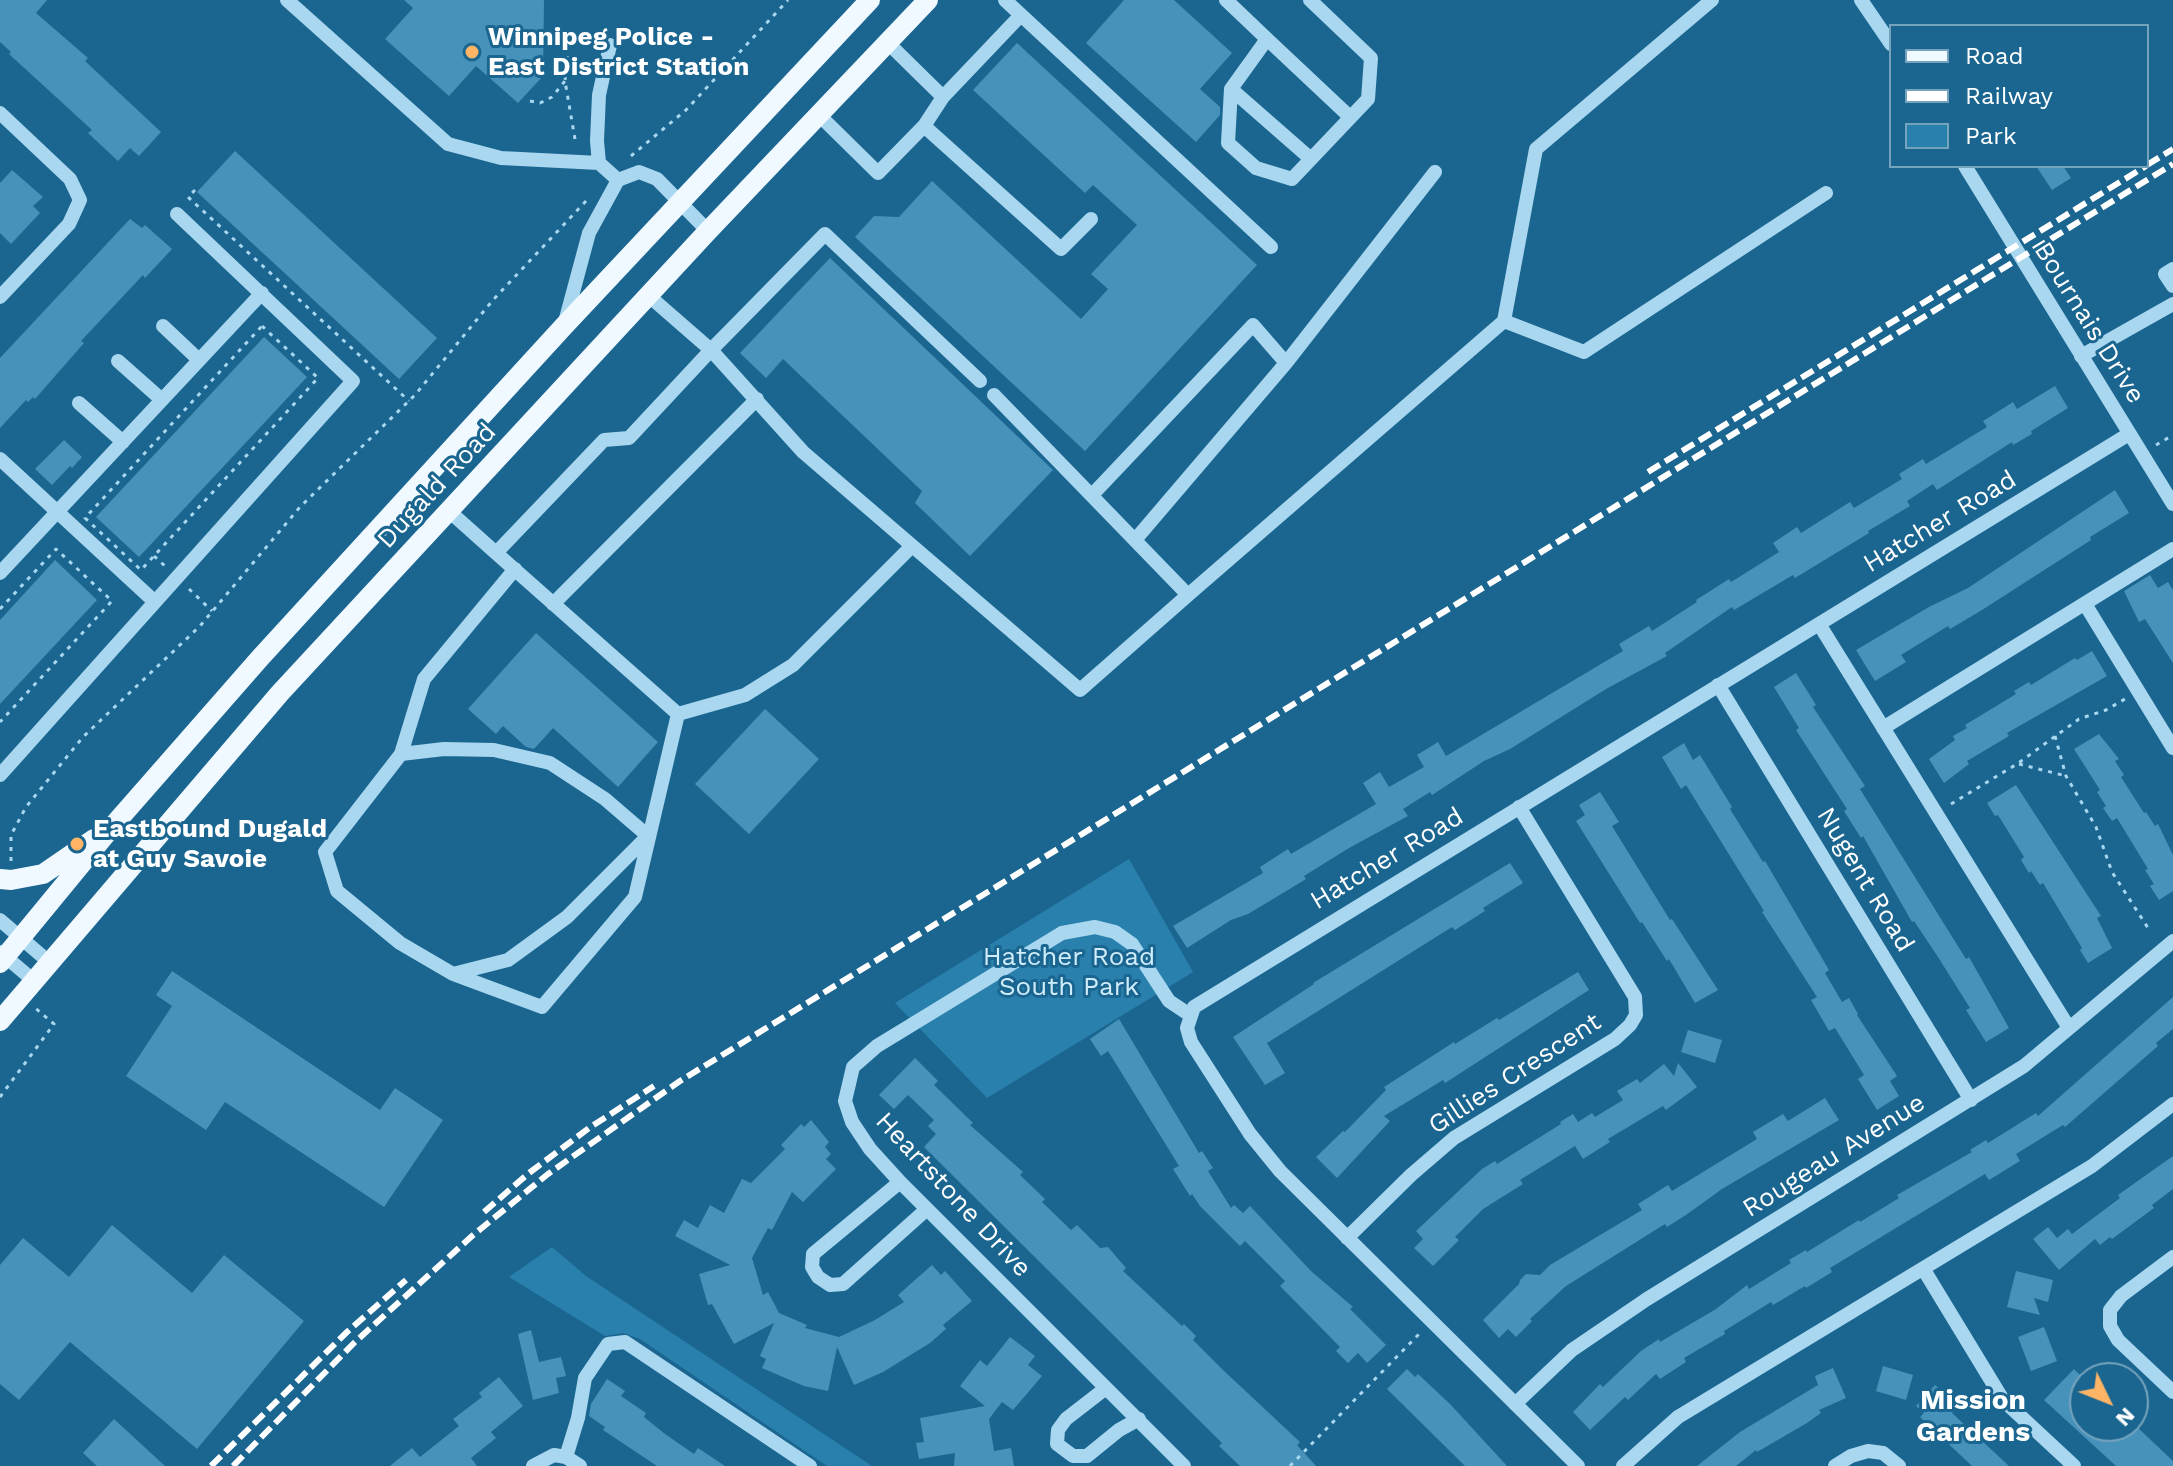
<!DOCTYPE html>
<html>
<head>
<meta charset="utf-8">
<style>
  body { margin:0 }
  #map { position:relative; width:2173px; height:1466px; overflow:hidden; background:#1a6690; font-family:"Work Sans",sans-serif }
  canvas { display:block }
  .legend { position:absolute; left:1889px; top:24px; width:260px; height:144px; box-sizing:border-box; background:#1a6690; border:2px solid #76a3bc; margin:0; padding:10px 14px; list-style:none; font-size:24px; color:#fff }
  .legend li { display:flex; align-items:center; gap:16px; height:40px }
  .legend b { width:40px; border:2px solid #76a3bc }
  .north { position:absolute; left:2069px; top:1362px; width:80px; height:80px; box-sizing:border-box; background:#1a6690; border:2px solid #76a3bc; border-radius:50%; rotate:133deg; font-size:22px; font-weight:700; line-height:32px; text-align:center; color:#fff }
  .north::after { content:''; display:block; margin:auto; width:28px; height:36px; background:#ffb466; clip-path:polygon(50% 0,100% 100%,50% 72%,0 100%) }
</style>
</head>
<body>
<div id="map">
<canvas width="2173" height="1466"></canvas>
<ul class="legend">
<li><b style="height:10px;background:#f0f9ff"></b>Road</li>
<li><b style="height:10px;background:#fff"></b>Railway</li>
<li><b style="height:22px;background:#2a80ad"></b>Park</li>
</ul>
<div class="north">N</div>
</div>
<script>
const g = document.querySelector('canvas').getContext('2d');
g.lineJoin = 'round';
function paint(path, color) {
  g.fillStyle = color;
  g.fill(path, 'evenodd');
}
function toPath(rows) {
  const path = new Path2D();
  for (const r of rows) {
    path.moveTo(r[0], r[1]);
    for (let i = 2; i < r.length; i += 2) path.lineTo(r[i], r[i + 1]);
  }
  return path;
}
function strokePath(path, color, width, dash) {
  g.strokeStyle = color;
  g.lineWidth = width;
  g.lineCap = dash ? 'butt' : 'round';
  g.setLineDash(dash || []);
  g.stroke(path);
}
function write(font, color, halo, rows, align = 'center') {
  g.font = font + ' "Work Sans",sans-serif';
  g.lineWidth = 6;
  g.setLineDash([]);
  g.textBaseline = 'middle';
  g.strokeStyle = halo;
  g.fillStyle = color;
  for (const [text, x, y, turn = 0] of rows) {
    g.save();
    g.translate(x, y);
    g.rotate((+turn || 0) * Math.PI / 180);
    g.textAlign = isNaN(turn) ? turn : align;
    if (halo) g.strokeText(text, 0, 0);
    g.fillText(text, 0, 0);
    g.restore();
  }
}
paint(toPath([
  [1129,859,1193,972,987,1098,895,1003],
  [552,1247,586,1276,872,1466,827,1466,640,1339,623,1333,605,1336,509,1277]
]), '#2a80ad');
paint(toPath([
  [0,0,47,0,36,13,88,58,85,61,161,132,139,156,130,148,118,161,88,133,92,130,9,54,11,52,0,42],
  [404,0,544,0,543,76,518,103,476,66,449,96,385,39,413,8],
  [1124,0,1174,0,1232,53,1200,89,1220,107,1220,115,1196,142,1086,43],
  [1017,43,1257,265,1085,451,855,237,874,216,899,217,932,181,1081,319,1108,289,1091,274,1137,225,1093,185,1085,193,973,90],
  [235,151,437,338,399,379,197,192],
  [2036,166,2063,166,2071,178,2052,190],
  [12,170,43,197,33,206,40,213,11,244,0,233,0,183],
  [130,219,142,228,145,225,172,249,145,278,143,275,81,341,84,343,35,399,33,397,28,402,26,400,0,428,0,358],
  [830,258,1053,470,970,556,915,503,922,491,783,359,766,378,740,353],
  [264,337,307,377,139,557,96,517],
  [2055,386,2068,408,2031,431,2032,434,2013,445,2012,442,1937,490,1933,484,1907,501,1910,506,1868,531,1869,533,1795,578,1793,575,1734,610,1732,607,1665,653,1667,656,1606,689,1510,749,1484,761,1432,795,1430,792,1403,809,1408,816,1349,848,1304,876,1306,879,1288,890,1248,914,1231,920,1187,948,1173,926,1263,873,1260,867,1288,849,1291,854,1376,804,1363,783,1380,772,1389,787,1424,767,1417,755,1438,742,1446,756,1623,651,1619,644,1649,626,1652,631,1697,602,1696,600,1729,579,1731,582,1779,552,1773,543,1797,527,1801,533,1850,502,1854,508,1902,479,1899,474,1923,459,1926,464,1987,427,1983,421,2013,402,2017,409],
  [64,440,82,457,72,468,70,466,52,485,35,469],
  [2115,490,2129,513,2090,537,2091,540,1982,610,1950,629,1948,626,1901,655,1906,662,1875,681,1856,650,1929,607,1968,588],
  [55,560,97,600,0,704,0,620],
  [2150,575,2158,588,2168,582,2173,590,2173,663,2145,619,2139,622,2124,591],
  [536,633,658,742,618,787,553,728,534,749,526,747,503,726,496,734,468,709],
  [2092,651,2107,676,2007,733,2009,736,1967,761,1969,764,1944,783,1929,759,1955,740,1953,736,1967,728,1965,725,2016,694,2014,691,2029,682,2031,685,2075,658,2077,660],
  [1796,673,1816,705,1813,707,1865,786,1860,789,1966,959,1969,957,2009,1028,1986,1042,1966,1010,1970,1008,1938,957,1914,921,1912,922,1863,836,1861,838,1844,811,1847,809,1796,730,1799,728,1774,687],
  [765,709,819,759,749,834,695,784],
  [2099,734,2119,759,2115,761,2124,775,2121,777,2144,813,2146,812,2155,826,2158,824,2173,855,2173,891,2159,900,2150,886,2154,884,2145,870,2148,869,2117,818,2112,821,2103,808,2106,806,2097,792,2100,790,2074,749],
  [1684,743,1693,760,1700,755,1732,807,1730,809,1763,862,1765,861,1829,970,1825,973,1842,1002,1849,998,1858,1014,1857,1015,1897,1076,1890,1081,1899,1096,1877,1110,1858,1079,1864,1075,1835,1028,1829,1031,1811,1000,1817,997,1762,912,1764,911,1686,785,1681,789,1662,757],
  [2016,785,2101,916,2097,918,2112,948,2088,963,2080,950,2082,948,2043,883,2040,885,2031,871,2029,873,2021,860,2024,857,1998,815,1995,816,1987,803],
  [1600,792,1619,822,1612,826,1670,920,1672,919,1718,990,1695,1003,1669,959,1667,961,1642,922,1640,923,1576,821,1585,815,1579,805],
  [1510,863,1523,883,1483,908,1485,911,1455,930,1452,927,1267,1043,1285,1073,1265,1085,1233,1037,1314,984,1313,983],
  [172,971,380,1110,395,1088,443,1120,384,1207,225,1102,206,1130,126,1076,172,1006,156,995],
  [1578,972,1589,990,1445,1083,1443,1080,1384,1116,1390,1121,1337,1178,1316,1157,1343,1131,1345,1132,1386,1090,1384,1087,1454,1042,1455,1044,1497,1018,1499,1020],
  [2173,997,2173,1029,2156,1043,2158,1046,2065,1127,2063,1125,2016,1154,2020,1161,1989,1180,1985,1174,1830,1268,1832,1272,1806,1288,1805,1286,1773,1305,1771,1302,1724,1331,1725,1334,1684,1358,1686,1362,1660,1379,1656,1374,1628,1400,1625,1397,1590,1430,1573,1412,1600,1384,1603,1387,1641,1351,1659,1339,1660,1342,1716,1309,1747,1285,1749,1289,1791,1263,1789,1260,1806,1250,1807,1252,1859,1220,1860,1222,1899,1198,1897,1195,1972,1152,1970,1150,1986,1140,1988,1143,2036,1113,2038,1116],
  [1119,1019,1199,1153,1202,1151,1213,1168,1208,1171,1231,1208,1234,1205,1243,1213,1250,1206,1311,1271,1353,1307,1350,1309,1386,1345,1367,1363,1358,1353,1348,1363,1336,1351,1340,1347,1280,1286,1285,1281,1245,1241,1240,1246,1200,1206,1192,1194,1190,1196,1173,1169,1179,1166,1108,1051,1101,1056,1090,1039],
  [1688,1030,1722,1040,1715,1063,1681,1052],
  [915,1058,938,1081,934,1085,973,1123,970,1125,1023,1172,1020,1175,1045,1199,1042,1202,1071,1230,1077,1225,1100,1248,1108,1247,1126,1268,1123,1271,1182,1326,1184,1324,1196,1336,1193,1340,1223,1370,1300,1442,1297,1445,1316,1466,1240,1466,1219,1446,1222,1443,924,1147,936,1134,928,1126,934,1120,908,1095,894,1109,879,1095],
  [1678,1063,1697,1087,1666,1110,1663,1106,1608,1139,1610,1142,1583,1159,1575,1146,1520,1180,1523,1184,1483,1209,1455,1237,1459,1240,1433,1266,1414,1248,1423,1239,1416,1231,1482,1169,1495,1161,1497,1164,1561,1124,1560,1122,1573,1114,1578,1122,1592,1113,1595,1117,1623,1100,1617,1091,1637,1079,1640,1083,1664,1064,1674,1076],
  [1825,1098,1839,1120,1722,1189,1686,1215,1667,1227,1665,1224,1566,1286,1530,1319,1532,1321,1516,1337,1508,1329,1499,1338,1483,1320,1519,1284,1520,1280,1526,1274,1540,1275,1550,1265,1642,1210,1638,1204,1668,1185,1672,1191,1757,1139,1753,1132,1783,1114,1788,1121],
  [811,1120,829,1142,825,1147,831,1154,826,1159,836,1169,803,1202,792,1192,772,1230,768,1228,752,1258,763,1295,768,1292,779,1313,807,1325,805,1328,839,1337,875,1320,904,1302,898,1295,932,1265,941,1275,945,1271,972,1301,943,1325,946,1329,930,1343,883,1372,854,1385,837,1347,828,1391,804,1386,762,1368,766,1359,760,1356,774,1323,734,1344,712,1304,708,1305,699,1274,730,1265,675,1236,684,1220,698,1228,710,1205,724,1213,742,1179,751,1183,785,1149,781,1145,801,1124,804,1127],
  [2173,1156,2173,1189,2152,1205,2154,1208,2112,1239,2110,1237,2100,1245,2095,1239,2059,1270,2033,1239,2048,1227,2057,1238,2068,1229,2072,1234,2120,1198,2118,1195],
  [112,1225,192,1293,224,1255,304,1321,197,1449,70,1342,19,1400,0,1384,0,1265,23,1238,69,1277],
  [2016,1271,2053,1280,2048,1302,2034,1298,2040,1315,2007,1307],
  [2044,1327,2057,1361,2031,1371,2018,1337],
  [531,1330,539,1362,561,1357,566,1376,556,1378,559,1393,533,1400,518,1334],
  [1010,1337,1035,1356,1028,1365,1042,1376,1013,1410,1002,1402,989,1419,994,1451,1011,1448,1014,1466,954,1466,955,1453,919,1459,916,1443,924,1442,920,1418,985,1406,960,1386,980,1360,987,1366],
  [1883,1366,1913,1375,1906,1400,1876,1391],
  [1833,1368,1846,1398,1819,1410,1821,1413,1807,1423,1757,1452,1756,1450,1736,1466,1697,1466,1740,1432,1818,1385,1815,1376],
  [1407,1369,1415,1377,1418,1374,1451,1405,1507,1466,1465,1466,1387,1389],
  [2074,1369,2085,1380,2085,1426,2136,1426,2173,1461,2173,1466,2116,1466,2044,1400],
  [499,1377,523,1406,491,1432,496,1438,471,1458,477,1466,390,1466,412,1448,420,1457,459,1426,453,1419,482,1397,479,1393],
  [607,1379,625,1391,621,1396,646,1413,644,1417,665,1434,694,1454,698,1448,725,1466,657,1466,603,1430,605,1427,589,1416,591,1404],
  [1935,1385,1958,1406,1952,1413,2009,1466,1972,1466,1920,1417,1924,1413,1916,1406],
  [114,1419,165,1466,97,1466,83,1453]
]), '#4792ba');
strokePath(toPath([
  [567,56,565,81,576,145],
  [530,101,540,103,552,97,565,81],
  [631,156,686,110,788,0],
  [195,190,188,197,409,401],
  [262,326,318,378,141,570,85,518,262,326],
  [2156,445,2173,435],
  [154,556,166,567],
  [189,589,212,611],
  [0,609,56,549,112,601,0,722],
  [2055,736,2066,776,2096,827,2112,872,2148,928],
  [2019,764,2066,776],
  [1951,804,2017,764,2079,719,2106,710,2125,699],
  [11,861,11,835,26,807,83,737,200,626,300,507,415,395,493,300,586,201],
  [0,1097,54,1024,34,1007],
  [1290,1466,1421,1332]
]), '#a9d7ef', 3, [4, 6]);
strokePath(toPath([
  [287,0,448,144,501,158,599,163,618,180],
  [1005,0,1271,247],
  [1226,0,1267,39],
  [1310,0,1371,58,1368,99,1292,179,1256,168,1228,143,1231,89,1267,39,1350,117],
  [1861,0,1891,44],
  [887,42,943,97,1021,15],
  [1231,89,1311,159],
  [0,113,70,179,80,200,69,224,0,297],
  [818,114,878,173,924,126,1061,249,1091,219],
  [924,126,943,97],
  [599,163,597,141,599,95,610,45],
  [1965,166,2173,504],
  [2173,269,2165,274,2173,286],
  [1504,321,1536,149,1712,0],
  [565,322,589,233,618,180,639,172,657,179,708,231],
  [163,326,199,360],
  [2081,356,2173,304],
  [118,361,162,400],
  [980,381,825,234,711,350,803,452,1080,690,1188,595,994,395],
  [79,403,123,442],
  [0,459,155,602],
  [1093,494,1253,325,1286,363,1435,172],
  [449,511,496,553,604,440,629,438,711,350,649,296],
  [1135,540,1286,363],
  [496,553,678,714,745,695,793,665,912,546],
  [0,573,262,293],
  [1188,595,1504,321,1584,352,1826,193],
  [553,604,757,399],
  [2085,604,2173,748],
  [1819,624,2069,1028],
  [1718,685,1971,1100],
  [1883,728,2173,549],
  [401,754,444,749,494,750,550,763,605,799,648,836,567,917,508,960,453,974,400,943,337,891,325,852,401,754,424,679,515,569],
  [0,775,353,381,177,214],
  [0,920,49,962],
  [0,952,33,980],
  [453,974,542,1007,635,897,678,714],
  [900,1182,813,1254,812,1267,818,1277,830,1285,843,1284,927,1209],
  [1347,1238,1411,1175,1454,1138,1615,1039,1630,1025,1636,1015,1635,997,1519,807],
  [2173,1257,2121,1296,2110,1310,2110,1326,2118,1340,2173,1392],
  [1924,1270,2003,1400,2074,1466],
  [1106,1388,1066,1419,1058,1430,1057,1444,1073,1456,1087,1456,1119,1430,1139,1419],
  [1515,1404,1572,1350,1647,1299,2024,1066,2173,941],
  [566,1457,578,1418,585,1378,608,1344,625,1342,810,1466],
  [533,1466,554,1455,566,1457,580,1466],
  [1184,1466,900,1182,870,1149,852,1122,845,1101,853,1067,877,1046,1062,933,1095,927,1115,932,1132,944,1169,1001,1190,1015],
  [1578,1466,1280,1171,1250,1134,1191,1042,1187,1028,1194,1007,2129,434],
  [1623,1466,1678,1417,2092,1166,2173,1104],
  [1835,1466,1851,1456,1868,1451,1883,1453,1899,1466]
]), '#a9d7ef', 14);
strokePath(toPath([
  [0,879,11,880,43,874,94,839],
  [0,963,111,828,260,658,564,326,870,0],
  [0,1021,280,693,708,231,928,0]
]), '#f0f9ff', 20);
strokePath(toPath([
  [2147,165,2173,149],
  [1648,472,2146,166],
  [484,1212,529,1173,589,1128,654,1086],
  [211,1466,347,1332,406,1280],
  [233,1466,355,1342,472,1236,548,1174,680,1081,2173,164]
]), '#fff', 6, [14, 6]);
for (const [x, y, r, color] of [
  [472,52,8,"#ffb466"],
  [77,844,8,"#ffb466"]
]) {
  const dot = new Path2D();
  dot.arc(x, y, r, 0, 2 * Math.PI);
  g.fillStyle = color;
  g.fill(dot);
  strokePath(dot, '#1a6690', 3);
}
write('bold 26px', '#fff', '#1a6690', [
  ["Winnipeg Police -",488,37],
  ["East District Station",488,67],
  ["Eastbound Dugald",93,829],
  ["at Guy Savoie",93,859]
], 'left');
write('26px', '#fff', '#1a6690', [
  ["Bournais Drive",2089,323,58],
  ["Dugald Road",437,486,-47],
  ["Hatcher Road",1940,522,-31],
  ["Hatcher Road",1387,859,-31],
  ["Nugent Road",1865,880,59],
  ["Gillies Crescent",1515,1074,-33],
  ["Rougeau Avenue",1834,1156,-32],
  ["Heartstone Drive",953,1195,47]
]);
write('26px', '#cfecfa', '#1a6690', [
  ["Hatcher Road",1069,957],
  ["South Park",1069,987]
]);
write('bold 28px', '#fff', '#1a6690', [
  ["Mission",1973,1401],
  ["Gardens",1973,1433]
]);
</script>
</body>
</html>
